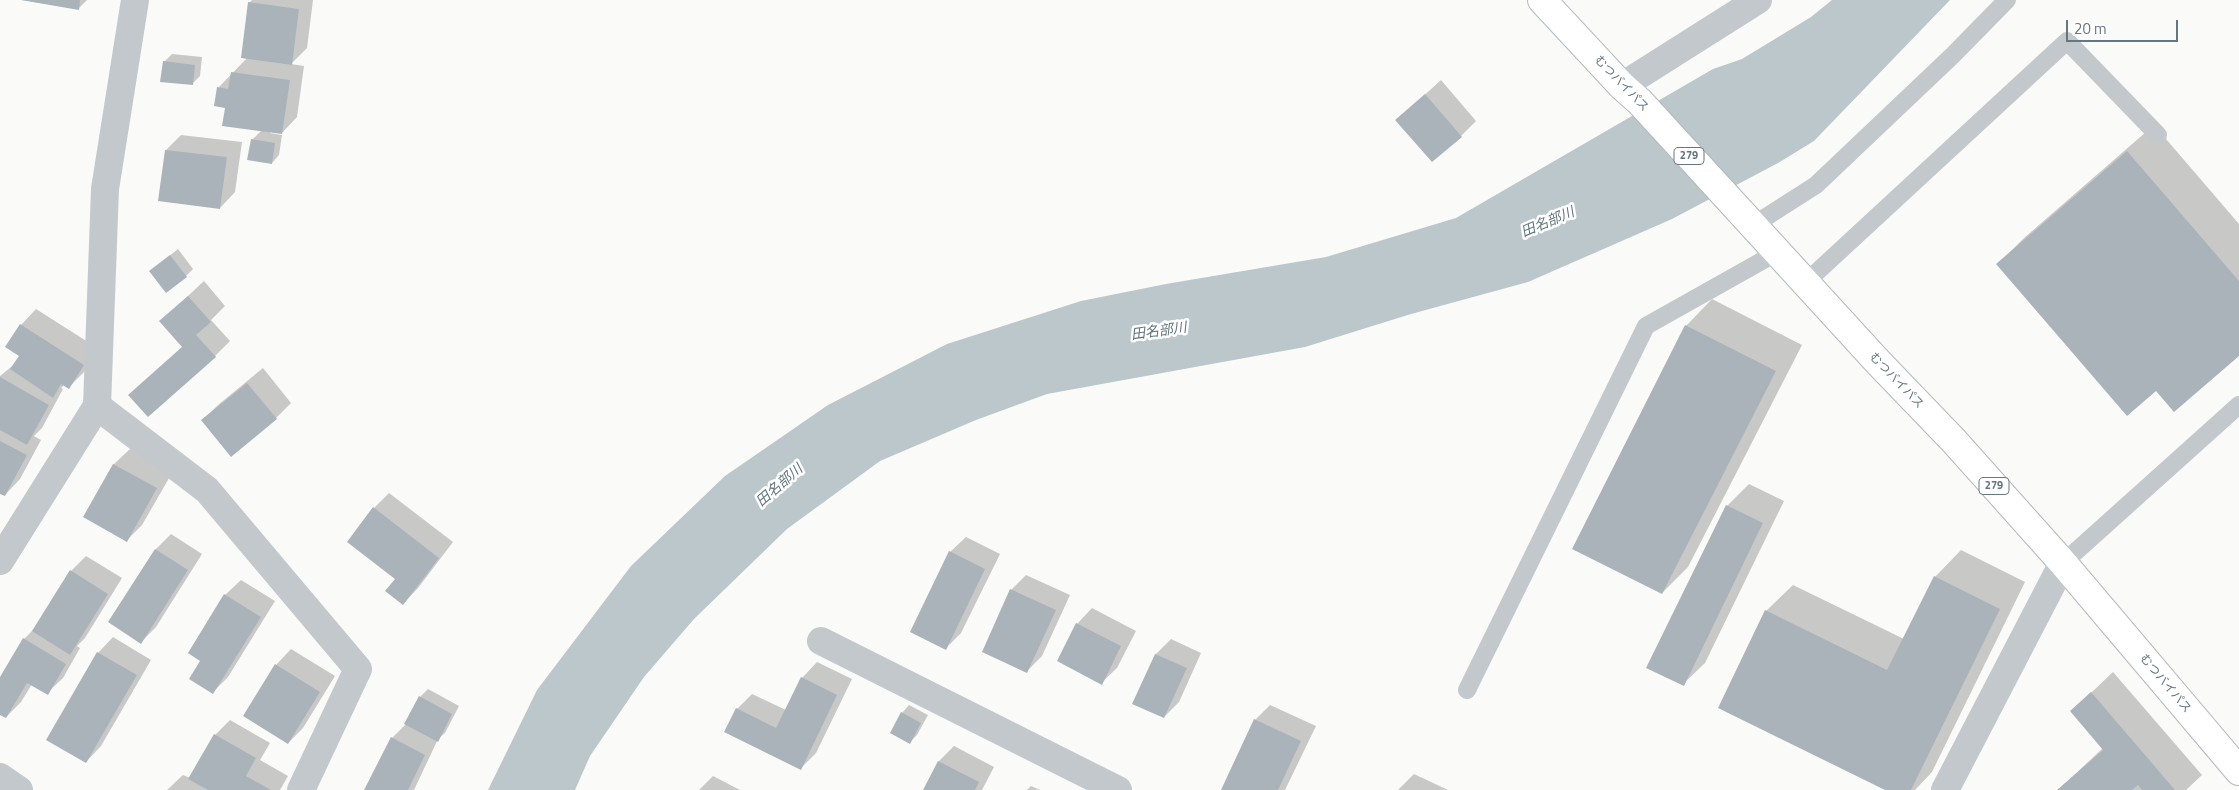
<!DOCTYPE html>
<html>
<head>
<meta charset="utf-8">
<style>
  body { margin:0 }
  #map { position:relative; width:2239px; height:790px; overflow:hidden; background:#fafaf8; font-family:"Titillium Web",sans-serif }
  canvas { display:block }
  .scale { position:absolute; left:2066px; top:20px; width:112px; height:22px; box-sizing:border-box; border:2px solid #657683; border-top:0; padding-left:6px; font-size:15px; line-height:18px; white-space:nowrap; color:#657683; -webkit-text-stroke:4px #fff; paint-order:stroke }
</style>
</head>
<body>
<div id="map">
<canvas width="2239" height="790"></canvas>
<div class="scale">20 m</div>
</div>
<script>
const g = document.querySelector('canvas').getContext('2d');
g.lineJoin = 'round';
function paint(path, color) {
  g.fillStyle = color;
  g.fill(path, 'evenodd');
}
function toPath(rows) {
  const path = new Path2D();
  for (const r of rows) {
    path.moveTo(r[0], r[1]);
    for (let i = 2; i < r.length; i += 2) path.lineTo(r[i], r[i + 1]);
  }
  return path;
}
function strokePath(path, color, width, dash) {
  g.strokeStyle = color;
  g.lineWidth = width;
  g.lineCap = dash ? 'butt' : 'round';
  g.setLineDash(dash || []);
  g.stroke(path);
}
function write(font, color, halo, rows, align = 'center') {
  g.font = font + ' "Titillium Web","Noto Sans JP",sans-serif';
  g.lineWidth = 5;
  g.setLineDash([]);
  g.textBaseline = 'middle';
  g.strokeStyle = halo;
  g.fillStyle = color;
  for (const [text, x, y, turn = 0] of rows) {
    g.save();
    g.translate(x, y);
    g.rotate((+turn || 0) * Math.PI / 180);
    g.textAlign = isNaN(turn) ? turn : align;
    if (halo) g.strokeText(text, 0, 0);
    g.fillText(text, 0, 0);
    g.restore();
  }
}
paint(toPath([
  [1832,0,1950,0,1814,141,1778,163,1672,219,1528,282,1411,314,1305,347,1047,394,976,420,880,461,787,529,694,619,644,677,590,756,575,790,488,790,537,690,631,566,725,476,828,405,947,344,1081,301,1166,284,1326,257,1456,218,1713,69,1742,59,1811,17]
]), '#bbc7cb');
paint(toPath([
  [22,0,87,0,78,9],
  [252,0,313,0,307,48,291,64,304,66,297,117,282,133,270,131,270,133,282,135,279,155,272,163,253,139,262,130,226,107,218,88,247,58,249,3],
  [172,54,202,57,200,76,192,84,164,62],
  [1441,80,1476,121,1461,136,1397,120],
  [2154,125,2239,224,2239,354,2156,389,1998,264,2024,238],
  [181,135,242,142,235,192,220,208,166,150],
  [178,249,193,269,186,276,151,271],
  [204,281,225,306,211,320,230,341,215,356,130,395,183,347,161,321],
  [1712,299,1802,345,1688,567,1662,593,1686,326],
  [36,309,99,349,84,372,69,387,64,385,61,388,63,389,42,428,34,436,41,440,20,479,5,495,0,492,0,376,16,363,20,355,7,347,21,325],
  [263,368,291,403,276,418,203,420,218,405],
  [130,449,172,473,142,525,127,540,85,517,114,464],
  [1749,484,1784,501,1705,663,1683,684,1648,667,1727,506],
  [389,493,453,542,418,588,403,604,374,508],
  [171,534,202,554,156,627,141,642,110,622,156,549],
  [966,537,1000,554,961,633,946,648,950,552],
  [1961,550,2025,582,1932,772,1915,790,1888,790,1766,611,1793,585,1904,639,1935,577],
  [86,556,122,578,85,638,77,646,80,648,63,678,47,693,32,684,21,702,6,717,0,713,0,680,24,639,37,626,71,571],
  [1026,575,1070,595,1042,656,1027,671,1011,590],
  [241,580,275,601,228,677,213,692,202,660,189,653,225,595],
  [1092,608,1136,631,1117,668,1101,683,1077,624],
  [113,637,151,660,101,746,86,762,48,740,98,653],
  [1171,639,1201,653,1179,702,1164,717,1156,654],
  [291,649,335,676,303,728,288,743,245,716,276,665],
  [817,662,852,679,816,753,801,768,737,709,752,694,786,710,802,678],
  [2113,672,2202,775,2186,790,2058,790,2103,748,2072,711],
  [428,689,459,706,445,733,438,739,414,790,365,790,392,738,406,724,420,697],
  [909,705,928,715,917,735,910,742,902,713],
  [1270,705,1316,726,1285,790,1222,790,1255,720],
  [230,720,270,743,260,760,288,776,280,790,167,790,183,775,190,778,215,735],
  [954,746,994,767,982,790,924,790,939,761],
  [1414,774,1448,790,1398,790],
  [713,776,740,790,699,790],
  [1031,786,1040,790,1027,790]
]), '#0003');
paint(toPath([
  [21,0,80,0,79,10],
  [248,2,299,9,292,65,241,58],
  [163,61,195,65,193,85,160,82],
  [231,72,290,80,282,134,222,126,225,108,214,106,217,87,228,89],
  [1425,94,1462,137,1432,162,1395,120],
  [251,139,275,143,272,164,247,160],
  [165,150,227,157,220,209,158,201],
  [2127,151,2239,281,2239,356,2174,412,2156,391,2127,416,1996,264],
  [170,255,187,277,166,293,149,271],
  [188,296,211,322,196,335,216,357,148,417,128,395,182,347,159,321],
  [20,324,84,365,69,389,61,384,53,398,10,369,19,356,5,347],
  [1685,325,1776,371,1662,594,1572,549],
  [0,377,49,405,27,445,0,430],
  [247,383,277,419,231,457,201,420],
  [0,441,27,455,5,496,0,494],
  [113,464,157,488,127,542,83,517],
  [1726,505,1763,523,1684,686,1646,668],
  [373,507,439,558,403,605,385,591,395,579,347,542],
  [155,549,188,570,141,644,108,622],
  [949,551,985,569,946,650,910,632],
  [70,570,108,594,70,655,32,631],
  [1934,576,2000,609,1911,790,1885,790,1718,708,1765,610,1887,670],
  [1010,589,1056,610,1027,673,982,652],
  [224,594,261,617,213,694,189,679,200,661,188,653],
  [1076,623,1121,646,1102,685,1057,661],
  [23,638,66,664,48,695,27,683,6,718,0,715,0,677],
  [97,652,137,675,86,763,46,740],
  [1155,654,1187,668,1164,718,1132,704],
  [275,664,320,692,288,744,243,716],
  [801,677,837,695,801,770,724,732,736,708,776,728],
  [2091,692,2175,790,2142,790,2138,785,2132,790,2057,790,2103,750,2070,711],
  [419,696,452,714,438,742,404,724],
  [901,712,921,723,910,744,890,733],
  [1254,719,1301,741,1278,790,1221,790],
  [214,734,256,758,246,776,271,790,208,790,188,779],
  [391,737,425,755,408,790,364,790],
  [938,761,979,782,975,790,923,790]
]), '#aab3b9');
const trunk = toPath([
  [1542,0,1622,86,1640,102,1878,362,1954,441,2063,563,2239,771]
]);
strokePath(trunk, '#b4b9bd', 30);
strokePath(toPath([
  [1752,226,1816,185,1952,56,2007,0],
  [1805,283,2067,41,2158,135],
  [2063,563,2239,405],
  [1467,690,1646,326,1776,253]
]), '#c3c8cc', 18);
strokePath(toPath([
  [1622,86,1758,0],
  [97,406,207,490,358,669,301,790],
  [0,561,97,406,105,189,135,0],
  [821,641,1118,790],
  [0,777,19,790],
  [1945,790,2063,563]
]), '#c3c8cc', 28);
strokePath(trunk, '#fff', 28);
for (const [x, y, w] of [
  [1689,156,30],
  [1994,486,30]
]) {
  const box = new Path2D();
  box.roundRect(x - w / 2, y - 8.5, w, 17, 4);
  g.fillStyle = '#fff';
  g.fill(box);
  strokePath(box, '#657683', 1);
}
write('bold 11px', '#657683', null, [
  ["279",1689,156],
  ["279",1994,486]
]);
write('12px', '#657683', '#fff', [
  ["むつバイパス",1621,84,46],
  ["むつバイパス",1896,381,46],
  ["むつバイパス",2165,684,50]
]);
write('italic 14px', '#60757c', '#fff', [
  ["田名部川",1548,223,-23],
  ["田名部川",1159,332,-8],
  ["田名部川",780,486,-41]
]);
</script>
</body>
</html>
